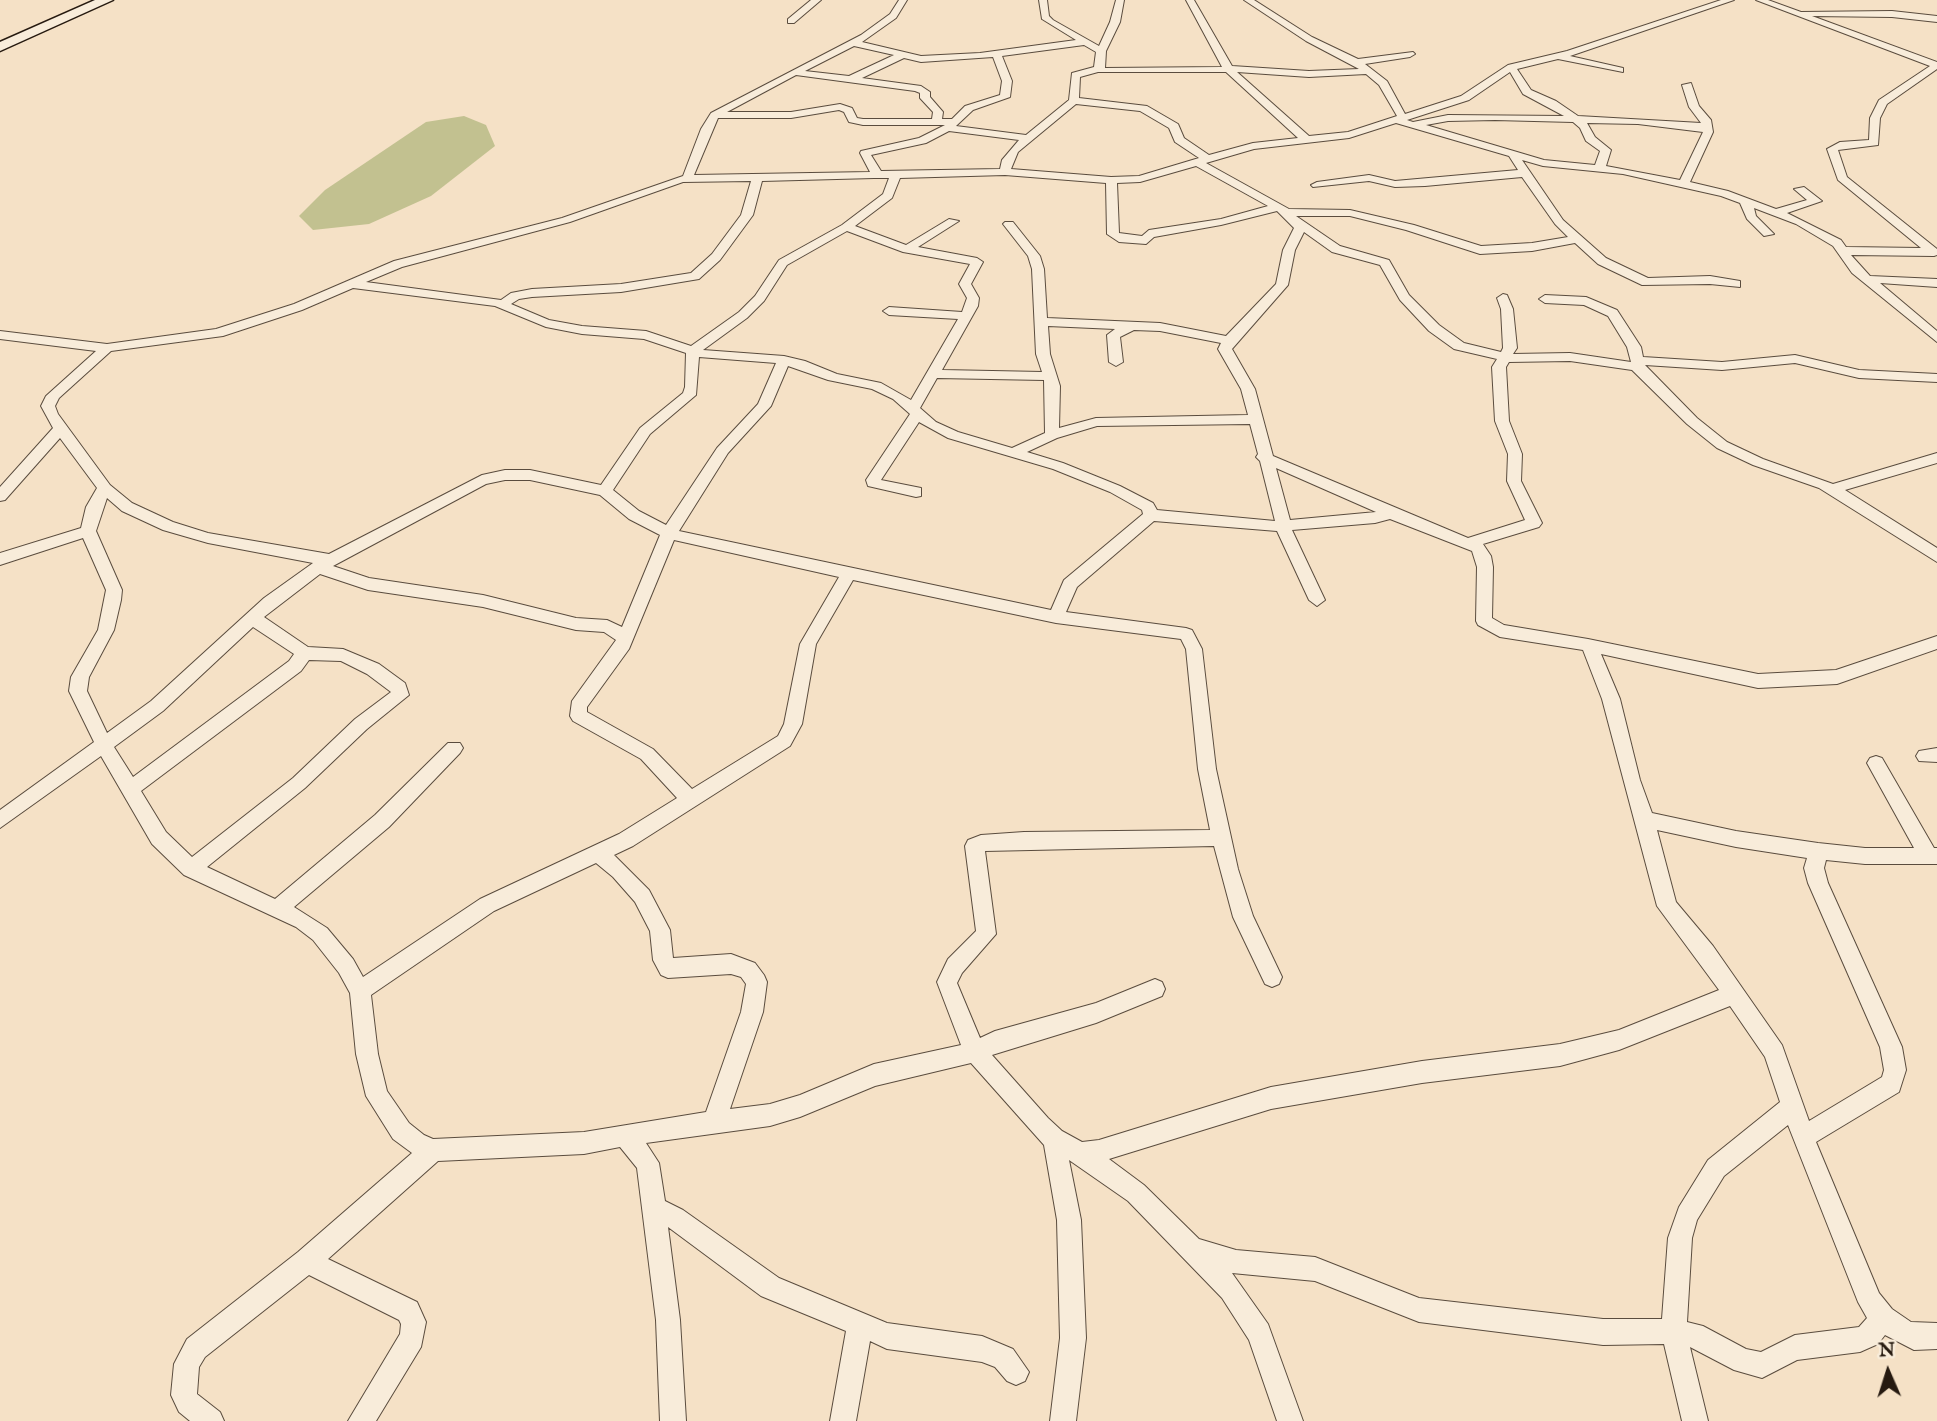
<!DOCTYPE html>
<html>
<head>
<meta charset="utf-8">
<style>
  body { margin:0 }
  #map { position:relative; width:1937px; height:1421px; overflow:hidden; background:#f5e1c6; font-family:"IM FELL English",serif }
  canvas { display:block }
  .north { position:absolute; left:1853px; top:1337px; width:70px; height:70px; -webkit-text-stroke:5px #f8ecda; paint-order:stroke; rotate:357deg; font-size:19px; font-weight:700; line-height:28px; text-align:center; color:#261a10 }
  .north::after { content:''; display:block; margin:auto; width:24px; height:32px; background:#261a10; clip-path:polygon(50% 0,100% 100%,50% 72%,0 100%) }
</style>
</head>
<body>
<div id="map">
<canvas width="1937" height="1421"></canvas>
<div class="north">N</div>
</div>
<script>
const g = document.querySelector('canvas').getContext('2d');
g.lineJoin = 'round';
function paint(path, color) {
  g.fillStyle = color;
  g.fill(path, 'evenodd');
}
function toPath(rows) {
  const path = new Path2D();
  for (const r of rows) {
    path.moveTo(r[0], r[1]);
    for (let i = 2; i < r.length; i += 2) path.lineTo(r[i], r[i + 1]);
  }
  return path;
}
function strokePath(path, color, width, dash) {
  g.strokeStyle = color;
  g.lineWidth = width;
  g.lineCap = dash ? 'butt' : 'round';
  g.setLineDash(dash || []);
  g.stroke(path);
}
paint(toPath([
  [464,116,486,125,495,146,431,196,369,224,313,230,299,216,325,190,426,122]
]), '#c2c190');
const street = toPath([
  [811,0,821,0,794,23,788,23,788,19,811,0],
  [899,0,907,0,896,18,862,42,921,56,980,53,1076,40,1042,19,1039,0,1047,0,1049,16,1053,20,1099,46,1110,22,1116,0,1124,0,1120,22,1106,51,1105,68,1222,67,1186,0,1194,0,1232,66,1309,71,1359,69,1306,41,1244,0,1254,0,1312,37,1358,59,1413,52,1415,54,1410,57,1365,64,1387,81,1405,114,1461,96,1508,65,1567,51,1721,0,1734,0,1570,56,1623,68,1623,72,1558,59,1517,69,1531,90,1556,101,1578,116,1701,123,1689,107,1682,85,1691,83,1699,106,1711,120,1713,132,1690,182,1728,191,1776,209,1807,200,1794,189,1804,187,1822,201,1787,213,1841,240,1846,247,1921,248,1838,180,1827,149,1840,142,1869,140,1870,118,1879,100,1930,66,1756,0,1768,0,1801,12,1892,11,1937,16,1937,22,1892,17,1812,16,1937,62,1937,69,1887,104,1880,118,1878,145,1838,150,1847,177,1937,249,1937,255,1934,256,1851,255,1870,276,1937,279,1937,287,1880,283,1937,331,1937,342,1852,273,1833,246,1796,224,1754,208,1756,216,1774,234,1764,236,1747,219,1740,203,1721,196,1623,174,1543,166,1522,160,1563,220,1606,258,1648,278,1710,276,1740,281,1740,287,1710,284,1642,285,1598,264,1575,243,1532,251,1480,254,1406,230,1350,216,1296,216,1340,246,1389,260,1409,295,1439,325,1464,343,1501,352,1503,348,1501,309,1497,298,1503,294,1507,295,1513,309,1517,348,1513,354,1570,353,1631,362,1627,347,1608,316,1584,305,1545,303,1539,299,1545,295,1586,297,1617,310,1641,347,1643,357,1722,362,1795,355,1859,370,1937,374,1937,382,1859,378,1795,363,1722,370,1645,365,1697,418,1727,442,1763,459,1833,484,1937,453,1937,463,1845,490,1937,548,1937,562,1819,488,1753,465,1717,448,1687,424,1632,370,1570,361,1509,362,1506,367,1509,421,1522,454,1521,481,1542,523,1539,527,1483,544,1491,556,1493,567,1492,618,1504,625,1588,639,1758,674,1836,670,1937,636,1937,649,1837,684,1758,688,1601,654,1620,699,1640,780,1652,813,1736,831,1818,843,1865,848,1914,848,1867,763,1870,758,1876,756,1882,758,1934,848,1937,848,1937,864,1865,864,1826,860,1824,868,1828,883,1902,1047,1906,1070,1899,1092,1816,1142,1879,1293,1892,1309,1911,1322,1937,1323,1937,1349,1914,1350,1885,1335,1878,1344,1860,1352,1797,1360,1762,1378,1734,1370,1690,1347,1708,1421,1682,1421,1664,1344,1603,1345,1419,1322,1315,1281,1232,1273,1268,1324,1303,1421,1277,1421,1249,1340,1222,1298,1128,1201,1069,1160,1081,1220,1086,1338,1076,1421,1050,1421,1060,1338,1057,1220,1044,1145,971,1063,875,1086,800,1117,770,1126,646,1143,659,1163,665,1201,683,1210,779,1278,887,1323,982,1336,1013,1349,1029,1372,1025,1381,1016,1385,1007,1381,995,1367,982,1362,887,1349,870,1341,856,1421,830,1421,846,1331,761,1296,668,1227,680,1320,686,1421,660,1421,656,1320,637,1168,620,1147,584,1154,438,1161,328,1259,417,1302,426,1322,421,1347,376,1421,348,1421,400,1334,401,1324,399,1320,309,1275,205,1357,199,1367,197,1394,220,1412,224,1421,190,1421,179,1412,171,1395,174,1364,187,1339,298,1252,412,1153,393,1139,366,1096,356,1054,350,993,339,973,313,940,296,927,184,875,152,844,101,756,0,828,0,810,94,742,69,691,71,677,98,630,106,590,83,538,0,565,0,553,81,528,86,507,97,488,60,438,5,500,0,501,0,487,53,428,41,406,46,396,96,351,0,339,0,331,107,344,216,329,294,304,394,261,562,218,683,176,701,129,711,113,861,35,890,14,899,0],
  [1084,45,1096,52,1094,67,1072,73,1069,100,1026,135,956,126,973,110,1010,97,1012,81,1002,56,1084,45],
  [854,46,894,55,849,76,805,71,854,46],
  [993,57,1002,81,1000,95,965,106,952,119,942,119,943,112,930,97,930,92,921,86,862,78,904,58,921,62,993,57],
  [1098,72,1226,72,1298,138,1253,143,1209,155,1184,138,1178,124,1147,106,1079,98,1080,77,1098,72],
  [1237,72,1309,77,1366,74,1379,85,1397,116,1348,132,1309,136,1237,72],
  [1510,72,1523,94,1564,116,1448,115,1413,122,1407,120,1469,100,1510,72],
  [796,75,915,91,920,93,920,98,933,112,932,119,863,119,857,118,852,108,840,104,791,112,727,112,796,75],
  [1076,104,1140,111,1169,128,1175,142,1199,158,1139,176,1111,177,1011,169,1018,152,1076,104],
  [839,110,844,112,849,122,863,125,945,125,919,138,861,151,860,153,870,172,694,175,718,118,791,118,839,110],
  [1495,120,1573,122,1580,128,1586,141,1600,151,1595,165,1544,160,1426,125,1448,121,1495,120],
  [1396,123,1509,156,1518,170,1395,181,1369,175,1317,182,1311,185,1313,187,1369,181,1395,187,1425,186,1522,177,1555,224,1568,237,1532,243,1481,246,1414,225,1350,210,1289,209,1206,163,1254,149,1349,138,1396,123],
  [1587,123,1638,124,1703,132,1680,180,1606,166,1611,150,1595,137,1587,123],
  [949,131,1019,140,1002,160,1000,169,881,171,871,155,926,143,949,131],
  [1196,166,1268,206,1221,219,1149,230,1142,236,1119,233,1117,183,1140,182,1196,166],
  [1005,175,1106,183,1107,234,1119,242,1146,244,1154,237,1221,225,1277,211,1294,228,1283,250,1276,284,1226,336,1160,323,1047,318,1044,269,1040,256,1013,222,1005,222,1003,224,1028,256,1032,269,1036,354,1042,372,942,370,978,306,979,298,971,284,983,262,977,258,918,247,959,221,949,219,906,245,855,226,892,198,900,178,1005,175],
  [874,178,889,178,883,194,842,225,779,260,755,296,739,312,691,346,646,331,582,326,549,320,511,304,519,299,532,297,621,292,699,279,720,260,753,215,762,181,874,178],
  [751,181,741,215,712,254,691,273,621,284,532,289,511,293,501,300,366,282,402,267,570,222,683,182,751,181],
  [847,231,903,252,970,264,959,284,967,298,962,312,889,307,883,311,889,315,958,319,911,400,881,383,837,374,805,361,784,356,703,350,747,318,764,301,787,265,847,231],
  [1304,232,1332,252,1380,265,1400,300,1429,331,1454,349,1497,359,1492,367,1495,421,1508,454,1507,481,1525,520,1468,538,1273,456,1255,389,1232,349,1288,285,1295,250,1304,232],
  [353,288,495,306,546,327,582,334,644,339,686,353,685,387,683,393,640,428,601,485,530,470,505,470,482,475,329,554,208,533,173,522,132,503,110,485,58,414,55,406,59,398,111,351,223,336,302,310,353,288],
  [1048,326,1115,329,1107,335,1109,362,1116,366,1123,362,1120,337,1134,330,1160,331,1221,343,1218,349,1241,389,1248,415,1096,418,1059,428,1060,386,1050,354,1048,326],
  [699,357,776,363,758,404,717,448,666,525,639,511,613,490,650,434,696,395,699,357],
  [788,366,828,380,872,389,893,399,910,414,866,480,868,486,916,497,921,496,921,488,881,480,919,422,948,438,1053,469,1110,492,1142,510,1143,514,1064,580,1051,610,679,531,728,453,771,406,788,366],
  [937,378,1044,380,1045,433,1012,448,958,432,936,422,920,408,937,378],
  [1250,424,1258,454,1256,457,1260,461,1275,521,1157,510,1153,503,1120,486,1063,463,1027,452,1057,438,1097,426,1250,424],
  [1276,468,1376,512,1290,520,1276,468],
  [505,480,530,480,600,495,629,519,660,535,622,627,607,620,576,618,483,595,369,578,333,566,486,484,505,480],
  [107,498,122,511,163,530,208,543,313,563,264,598,151,701,107,733,87,691,89,677,114,630,121,600,122,590,96,531,107,498],
  [1390,519,1472,551,1477,567,1476,621,1478,625,1500,637,1583,650,1602,699,1657,906,1719,990,1619,1030,1560,1044,1422,1061,1271,1087,1099,1140,1082,1142,1062,1131,1048,1118,992,1055,1096,1023,1162,996,1165,989,1162,982,1155,979,1096,1003,995,1031,980,1038,957,983,962,973,996,934,985,851,1214,846,1233,917,1265,984,1272,987,1279,984,1282,977,1253,916,1238,869,1216,769,1202,649,1192,630,1186,628,1066,612,1077,587,1154,521,1277,531,1309,600,1317,606,1325,600,1292,530,1375,523,1390,519],
  [674,540,839,577,800,644,784,724,778,736,692,789,653,749,587,712,587,707,629,649,674,540],
  [320,574,368,590,483,607,576,630,604,632,616,640,572,701,570,716,573,721,641,759,677,798,619,834,480,899,363,977,353,959,327,928,294,907,389,827,460,753,463,748,460,743,448,743,375,815,275,899,207,867,305,788,367,729,409,695,405,683,379,664,343,649,308,647,264,617,320,574],
  [853,580,1056,623,1181,639,1186,649,1198,769,1210,830,1024,832,981,835,968,840,965,846,976,931,948,959,937,982,961,1045,874,1064,800,1095,770,1104,730,1109,763,1012,767,982,764,975,755,963,731,954,673,958,670,930,649,890,614,855,633,846,790,746,802,724,816,644,853,580],
  [253,627,294,654,289,661,133,777,114,747,163,711,253,627],
  [309,660,341,661,367,674,391,692,355,719,293,778,192,857,166,832,141,791,301,671,309,660],
  [1657,830,1736,847,1807,858,1804,868,1808,883,1880,1047,1884,1070,1882,1077,1809,1121,1782,1045,1713,946,1676,902,1657,830],
  [596,863,613,877,635,902,650,931,653,960,661,975,668,978,731,974,741,977,746,984,741,1012,706,1112,584,1132,433,1139,424,1135,409,1123,387,1091,378,1054,371,995,494,911,596,863],
  [1730,1006,1765,1057,1780,1102,1708,1160,1679,1207,1668,1238,1662,1319,1603,1319,1419,1298,1315,1257,1236,1250,1199,1239,1144,1185,1109,1159,1271,1109,1422,1083,1560,1066,1619,1050,1730,1006],
  [1788,1125,1858,1302,1867,1318,1859,1327,1795,1335,1761,1352,1746,1349,1703,1326,1687,1322,1692,1238,1697,1220,1724,1176,1788,1125],
  [1937,748,1937,762,1919,761,1916,756,1919,751,1937,748]
]);
const secondary = toPath([
  [95,0,113,0,0,51,0,42,95,0]
]);
strokePath(street, '#5a4c3e', 2);
strokePath(secondary, '#261a10', 3);
paint(street, '#f8ecda');
paint(secondary, '#f8ecda');
</script>
</body>
</html>
